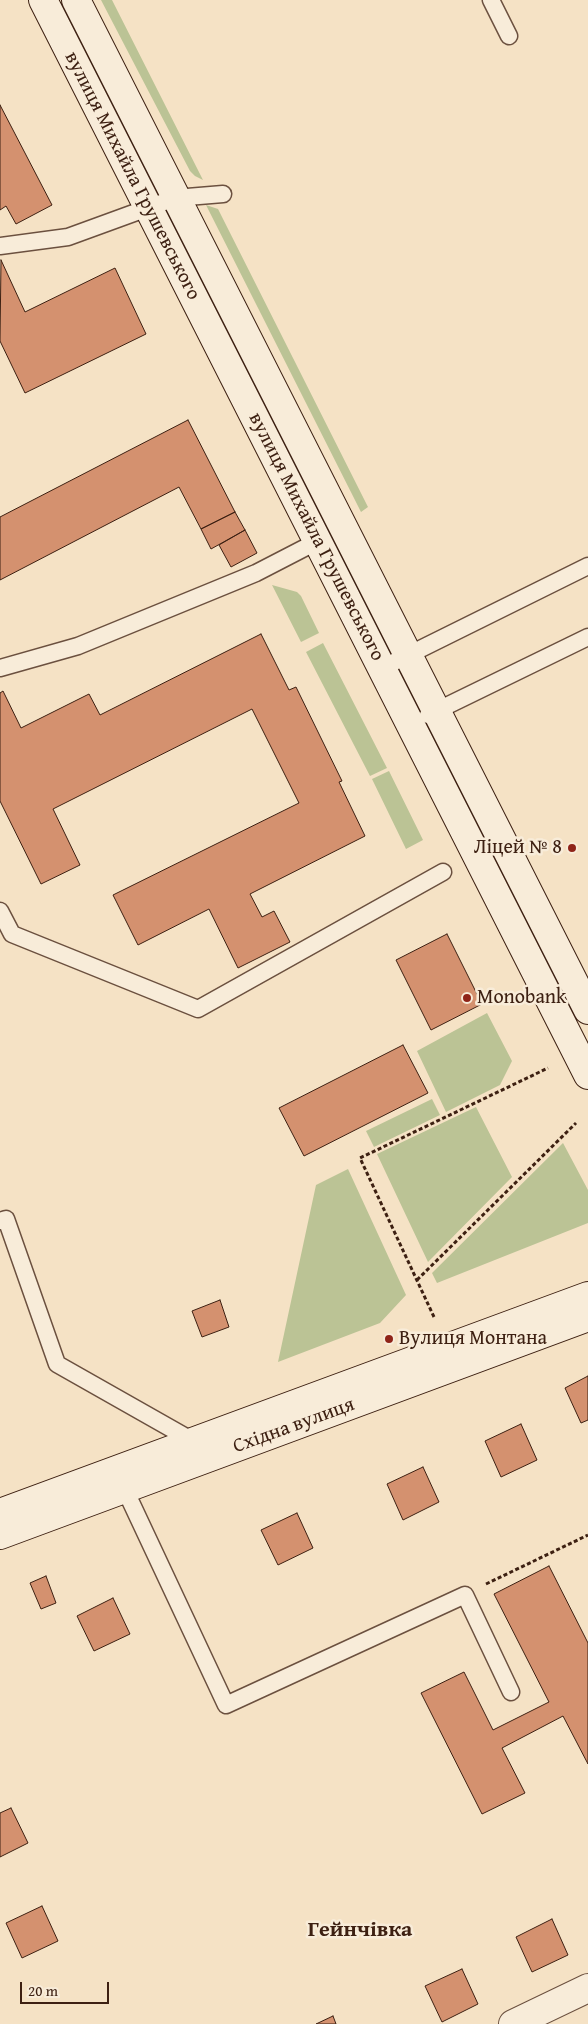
<!DOCTYPE html>
<html>
<head>
<meta charset="utf-8">
<style>
  body { margin:0 }
  #map { position:relative; width:588px; height:2024px; overflow:hidden; background:#f5e2c5; font-family:"Gentium Book Plus",serif }
  canvas { display:block }
  .scale { position:absolute; left:20px; top:1982px; width:89px; height:22px; box-sizing:border-box; border:2px solid #3d2012; border-top:0; padding-left:6px; font-size:15px; line-height:18px; white-space:nowrap; color:#3d2012; -webkit-text-stroke:4px #f8ecd9; paint-order:stroke }
</style>
</head>
<body>
<div id="map">
<canvas width="588" height="2024"></canvas>
<div class="scale">20 m</div>
</div>
<script>
const g = document.querySelector('canvas').getContext('2d');
g.lineJoin = 'round';
function paint(path, color) {
  g.fillStyle = color;
  g.fill(path, 'evenodd');
}
function toPath(rows) {
  const path = new Path2D();
  for (const r of rows) {
    path.moveTo(r[0], r[1]);
    for (let i = 2; i < r.length; i += 2) path.lineTo(r[i], r[i + 1]);
  }
  return path;
}
function strokePath(path, color, width, dash) {
  g.strokeStyle = color;
  g.lineWidth = width;
  g.lineCap = dash ? 'butt' : 'round';
  g.setLineDash(dash || []);
  g.stroke(path);
}
function write(font, color, halo, rows, align = 'center') {
  g.font = font + ' "Gentium Book Plus",serif';
  g.lineWidth = 5;
  g.setLineDash([]);
  g.textBaseline = 'middle';
  g.strokeStyle = halo;
  g.fillStyle = color;
  for (const [text, x, y, turn = 0] of rows) {
    g.save();
    g.translate(x, y);
    g.rotate((+turn || 0) * Math.PI / 180);
    g.textAlign = isNaN(turn) ? turn : align;
    if (halo) g.strokeText(text, 0, 0);
    g.fillText(text, 0, 0);
    g.restore();
  }
}
paint(toPath([
  [101,0,112,0,203,180,195,176,190,171],
  [206,205,218,209,368,507,361,512],
  [272,585,297,592,301,596,319,633,301,642],
  [323,643,387,768,370,776,306,652],
  [389,771,423,840,406,849,372,779],
  [487,1013,512,1061,500,1085,446,1112,417,1051],
  [432,1099,440,1115,374,1147,366,1131],
  [476,1107,512,1177,428,1262,377,1154],
  [563,1143,588,1190,588,1223,437,1283,432,1273],
  [348,1169,406,1295,380,1323,278,1362,316,1185]
]), '#bbc395');
const building = toPath([
  [0,105,52,205,16,224,6,206,0,210,0,105],
  [1,260,25,312,115,268,146,334,25,393,0,341,1,260],
  [188,420,235,512,201,529,179,487,0,580,0,517,188,420],
  [235,512,245,530,211,549,201,529,235,512],
  [245,530,257,553,231,567,219,545,245,530],
  [261,634,289,690,296,687,342,781,339,782,365,836,250,894,262,917,274,911,290,942,238,968,209,909,138,945,113,895,299,803,252,709,53,809,80,865,41,884,0,801,0,693,3,691,21,728,89,694,100,715,261,634],
  [447,934,482,1004,431,1030,396,960,447,934],
  [403,1045,428,1093,304,1156,279,1108,403,1045],
  [220,1300,229,1327,202,1337,192,1311,220,1300],
  [588,1376,588,1420,581,1423,565,1388,588,1376],
  [521,1424,537,1460,501,1477,485,1441,521,1424],
  [423,1467,439,1502,403,1520,387,1484,423,1467],
  [297,1513,313,1548,278,1565,261,1530,297,1513],
  [549,1566,588,1643,588,1764,563,1716,502,1748,525,1793,482,1814,421,1693,464,1672,493,1730,549,1702,494,1594,549,1566],
  [46,1576,56,1603,41,1609,30,1583,46,1576],
  [113,1598,130,1634,94,1651,77,1616,113,1598],
  [11,1808,28,1843,0,1857,0,1813,11,1808],
  [42,1906,58,1941,22,1958,6,1923,42,1906],
  [552,1919,568,1955,532,1972,516,1937,552,1919],
  [462,1969,478,2004,442,2022,425,1986,462,1969],
  [333,2016,336,2024,316,2024,333,2016]
]);
paint(building, '#d4916f');
strokePath(building, '#3d2012', 1);
const lane = toPath([
  [491,0,509,36],
  [0,246,68,237,175,198,223,194],
  [0,668,78,646,256,573,318,541],
  [382,668,588,566],
  [428,715,588,637],
  [0,911,12,934,198,1009,443,872],
  [0,1221,6,1219,57,1364,193,1441],
  [121,1481,226,1705,465,1595,511,1692]
]);
const street = toPath([
  [513,2024,588,1988]
]);
const secondary = toPath([
  [43,0,588,1075],
  [76,0,588,1010],
  [0,1513,588,1296],
  [0,1535,588,1317]
]);
strokePath(lane, '#6b503f', 19);
strokePath(street, '#6b503f', 30);
strokePath(secondary, '#3d2012', 30);
strokePath(toPath([
  [417,1280,576,1123],
  [434,1317,360,1158,548,1068],
  [486,1584,588,1535]
]), '#3d2012', 3, [4, 2.5]);
strokePath(lane, '#f8ecd9', 16);
strokePath(street, '#f8ecd9', 28);
strokePath(secondary, '#f8ecd9', 28);
for (const [x, y, r, color] of [
  [572,848,5,"#8f2418"],
  [467,998,5,"#8f2418"],
  [389,1339,5,"#8f2418"]
]) {
  const dot = new Path2D();
  dot.arc(x, y, r, 0, 2 * Math.PI);
  g.fillStyle = color;
  g.fill(dot);
  strokePath(dot, '#f8ecd9', 2);
}
write('20px', '#3d2012', '#f8ecd9', [
  ["вулиця Михайла Грушевського",132,176,63],
  ["вулиця Михайла Грушевського",316,537,63],
  ["Східна вулиця",294,1426,-20]
]);
write('20px', '#3d2012', '#f8ecd9', [
  ["Ліцей № 8",562,848,"right"],
  ["Monobank",477,998],
  ["Вулиця Монтана",399,1339]
], 'left');
write('bold 22px', '#3d2012', '#f8ecd9', [
  ["Гейнчівка",360,1930]
]);
</script>
</body>
</html>
